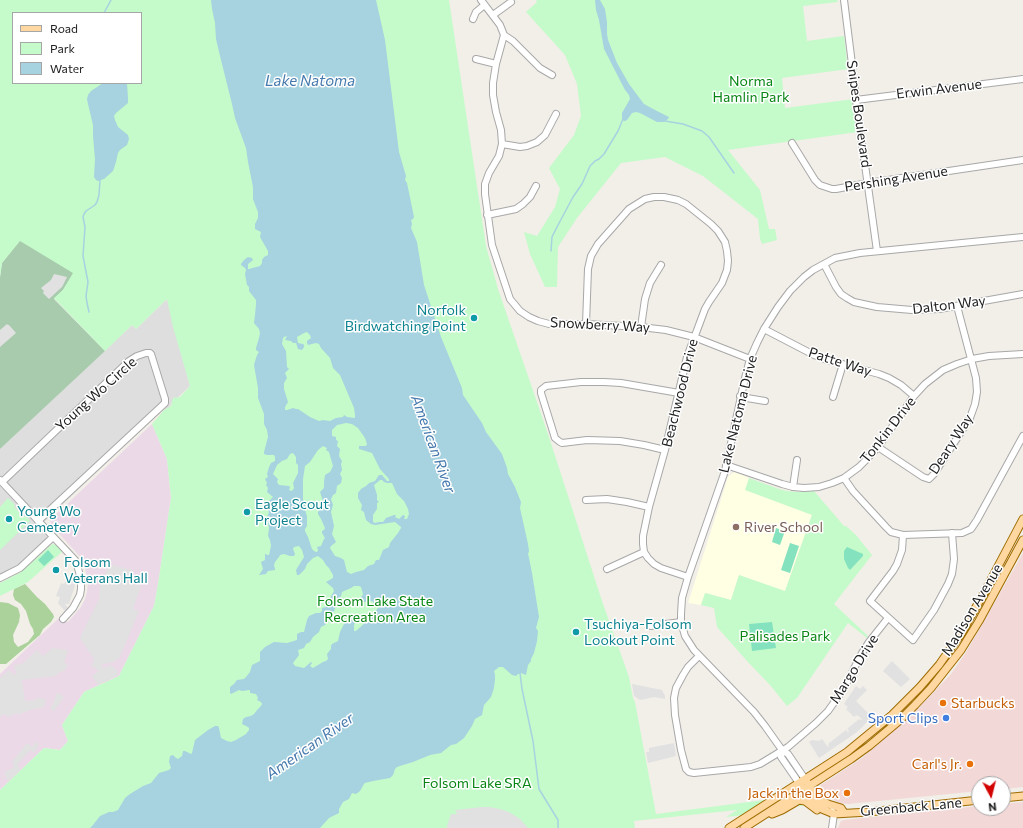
<!DOCTYPE html>
<html>
<head>
<meta charset="utf-8">
<style>
  body { margin:0 }
  #map { position:relative; width:1023px; height:828px; overflow:hidden; background:#f2eee8; font-family:Commissioner,sans-serif }
  canvas { display:block }
  .legend { position:absolute; left:12px; top:12px; width:130px; height:72px; box-sizing:border-box; background:#fff; border:1px solid #a6a6a6; margin:0; padding:5px 7px; list-style:none; font-size:12px; color:#212121 }
  .legend li { display:flex; align-items:center; gap:8px; height:20px }
  .legend b { width:20px; border:1px solid #a6a6a6 }
  .north { position:absolute; left:971px; top:776px; width:40px; height:40px; box-sizing:border-box; background:#fff; border:1px solid #a6a6a6; border-radius:50%; rotate:173deg; font-size:11px; font-weight:700; line-height:16px; text-align:center; color:#212121 }
  .north::after { content:''; display:block; margin:auto; width:14px; height:18px; background:#d20300; clip-path:polygon(50% 0,100% 100%,50% 72%,0 100%) }
</style>
</head>
<body>
<div id="map">
<canvas width="1023" height="828"></canvas>
<ul class="legend">
<li><b style="height:5px;background:#ffd7a0"></b>Road</li>
<li><b style="height:11px;background:#c5fbca"></b>Park</li>
<li><b style="height:11px;background:#a7d2e0"></b>Water</li>
</ul>
<div class="north">N</div>
</div>
<script>
const g = document.querySelector('canvas').getContext('2d');
g.lineJoin = 'round';
function paint(path, color) {
  g.fillStyle = color;
  g.fill(path, 'evenodd');
}
function toPath(rows) {
  const path = new Path2D();
  for (const r of rows) {
    path.moveTo(r[0], r[1]);
    for (let i = 2; i < r.length; i += 2) path.lineTo(r[i], r[i + 1]);
  }
  return path;
}
function strokePath(path, color, width, dash) {
  g.strokeStyle = color;
  g.lineWidth = width;
  g.lineCap = dash ? 'butt' : 'round';
  g.setLineDash(dash || []);
  g.stroke(path);
}
function write(font, color, halo, rows, align = 'center') {
  g.font = font + ' Commissioner,sans-serif';
  g.lineWidth = 3;
  g.setLineDash([]);
  g.textBaseline = 'middle';
  g.strokeStyle = halo;
  g.fillStyle = color;
  for (const [text, x, y, turn = 0] of rows) {
    g.save();
    g.translate(x, y);
    g.rotate((+turn || 0) * Math.PI / 180);
    g.textAlign = isNaN(turn) ? turn : align;
    if (halo) g.strokeText(text, 0, 0);
    g.fillText(text, 0, 0);
    g.restore();
  }
}
paint(toPath([
  [167,299,190,386,172,403,170,407,164,410,163,409,40,526,47,534,47,536,46,539,17,566,0,575,0,449,132,325,136,329]
]), '#dfdede');
paint(toPath([
  [1023,553,1023,787,1003,789,1003,784,979,784,979,791,848,804,840,803,827,797,820,790,820,788,821,785,862,758,914,713,951,674,965,654,983,623],
  [1023,802,1023,828,838,828,841,821,844,820,979,806,979,808,1003,808,1003,804]
]), '#f2d8d7');
paint(toPath([
  [152,424,167,459,171,498,158,584,154,606,119,676,84,692,62,725,68,741,60,750,44,748,0,790,0,674,61,616,66,622,67,621,68,622,81,607,85,599,87,592,88,583,86,572,81,558,74,550,51,525,50,520]
]), '#ebd9e7');
paint(toPath([
  [735,472,749,478,746,490,812,514,788,583,785,592,739,575,731,600,706,593,701,605,688,603,728,477,731,474]
]), '#ffffe3');
paint(toPath([
  [25,584,37,597,45,604,53,614,54,617,51,622,43,629,40,635,34,640,6,664,0,664,0,602,8,603,18,608,20,615,19,622,13,635,14,642,18,647,28,642,34,634,33,629,30,624,26,611,21,604,15,600,13,595,14,589]
]), '#abd29b');
paint(toPath([
  [20,240,74,273,63,290,54,299,105,351,0,449,0,277,2,263]
]), '#a8cbae');
paint(toPath([
  [0,0,449,0,486,246,498,289,549,437,602,601,629,677,633,698,635,702,656,814,819,793,820,804,762,810,755,814,726,817,737,810,634,821,635,828,0,828,0,790,44,748,60,750,68,741,62,725,84,692,119,676,154,606,158,584,171,498,167,459,152,424,164,410,171,406,173,398,180,397,190,386,173,327,167,299,136,329,132,325,105,351,54,298,63,290,73,273,20,241,2,263,0,277],
  [13,13,141,13,141,83,13,83],
  [536,0,837,0,838,2,803,6,807,41,844,36,848,69,782,78,785,108,854,99,858,132,728,150,760,190,769,229,775,229,777,240,762,244,760,239,758,219,703,176,665,157,621,163,577,218,558,247,557,287,545,287,530,254,524,232,537,236,555,207,560,189,549,168,574,135,581,116,577,84,565,55,526,12,537,2],
  [749,478,779,489,787,491,798,492,814,491,844,526,846,526,856,535,872,555,834,604,868,636,867,638,848,623,797,698,787,706,770,685,747,661,717,627,714,608,701,605,705,593,731,600,739,575,785,591,812,515,745,490],
  [8,498,15,505,14,507,24,517,26,516,30,521,0,550,0,507],
  [53,544,58,546,63,551,28,582,0,596,0,583,21,572,51,545]
]), '#c5fbca');
paint(toPath([
  [776,528,785,531,780,545,772,542],
  [790,543,799,546,790,573,781,570],
  [847,547,863,554,863,556,850,570,848,568,844,559,844,551],
  [48,550,54,557,44,566,38,560],
  [772,622,776,648,752,651,749,624]
]), '#84e2bf');
paint(toPath([
  [54,274,67,277,62,287,49,299,43,293,44,291,41,288,51,280],
  [7,324,8,325,9,325,16,333,0,347,0,330],
  [109,564,132,570,129,582,141,586,133,609,139,611,120,657,114,662,103,664,101,666,103,668,111,665,118,672,118,673,116,676,98,685,92,676,99,671,91,665,94,661,92,656,80,638,99,599,100,586],
  [69,576,76,577,77,583,72,583,75,585,69,604,65,604,68,608,65,611,58,603,60,597,56,596,61,583,64,584],
  [53,648,68,650,64,663,68,664,65,670,57,674,57,676,20,680,22,681,25,701,36,700,37,698,46,699,44,707,30,710,18,715,17,713,7,717,6,714,0,716,0,678,9,670,14,675,16,673,14,665,22,664,37,650,43,656,51,649],
  [892,661,910,679,901,687,883,671],
  [632,684,662,690,665,696,665,699,654,697,640,700,634,696],
  [856,686,860,689,863,686,867,690,856,701,872,717,857,732,819,758,809,742,812,740,819,741,822,739,828,747,829,746,828,744,846,730,848,733,849,731,847,729,859,719,861,720,862,719,857,715,854,717,846,709,848,707,844,704],
  [57,692,64,697,54,711,50,709,54,701],
  [36,742,39,744,34,753,30,750,18,764,20,770,8,781,4,773,14,767,12,762,27,743,32,747],
  [674,743,676,756,648,763,646,752,649,752,649,748],
  [482,807,489,807,500,809,509,812,520,819,528,828,447,828,447,826,451,814,457,814,455,810]
]), '#e1e1e1');
paint(toPath([
  [211,0,376,0,385,40,399,152,406,176,405,180,407,183,414,217,413,219,411,220,412,224,411,228,417,242,424,285,441,337,462,388,463,395,482,423,486,432,502,454,507,468,508,474,515,487,521,502,520,508,528,544,529,551,528,554,529,558,532,573,539,617,536,628,538,631,537,641,534,653,531,659,531,661,528,665,526,675,521,673,518,674,516,676,512,675,503,667,499,667,494,671,495,675,495,679,494,688,491,697,484,705,482,715,475,719,472,726,464,738,456,744,451,745,441,753,430,755,413,762,403,765,397,767,395,769,393,775,390,778,373,781,365,783,364,784,360,791,356,794,352,793,349,799,343,802,339,809,339,813,329,818,320,828,90,828,93,825,100,816,109,812,113,812,118,810,125,798,130,794,143,786,151,783,159,773,169,770,171,768,169,762,170,756,173,755,176,758,178,759,182,756,183,751,185,751,191,754,192,753,195,740,208,730,215,726,218,726,219,728,221,738,227,741,231,742,236,740,246,734,249,730,249,728,248,727,242,724,243,719,246,717,251,716,254,714,258,709,261,706,262,704,261,702,257,700,258,698,256,694,250,693,250,690,242,691,239,690,231,694,230,693,230,687,234,684,237,680,244,679,246,677,250,672,252,665,260,661,260,652,265,647,274,642,287,643,297,640,297,634,301,632,304,632,307,620,309,616,316,613,320,613,322,611,322,608,326,607,330,598,334,591,333,588,326,582,333,578,333,575,329,568,326,565,323,560,318,556,313,558,307,564,305,569,299,575,297,575,296,570,304,557,302,550,299,546,294,547,293,549,295,554,294,556,290,556,284,554,280,555,279,557,275,562,274,565,275,569,275,570,268,571,265,575,265,574,260,575,259,575,263,569,261,562,265,560,265,554,266,554,267,555,269,555,271,546,270,540,268,536,269,528,267,518,269,512,266,506,267,503,273,497,267,492,268,488,266,485,267,483,265,479,268,477,267,474,269,467,271,463,275,461,275,457,274,455,267,455,264,454,264,452,268,437,267,430,264,424,264,414,258,398,258,388,254,365,257,355,259,352,256,350,256,348,259,338,260,333,259,329,254,323,255,315,256,304,256,300,249,291,249,287,247,285,245,274,246,270,245,268,241,265,241,264,244,260,248,257,252,258,253,260,248,264,248,269,249,269,260,266,262,263,262,260,264,257,268,255,268,251,260,237,261,232,255,229,255,224,258,218,258,212,253,199,253,187,248,162,246,148,235,118,232,104,221,60,216,39,215,23,212,9],
  [307,332,310,335,311,338,307,341,307,343,308,345,316,343,319,344,321,348,330,358,333,368,340,375,354,408,355,415,355,418,347,417,344,415,343,417,336,418,330,421,323,420,319,421,310,417,298,409,296,409,293,408,287,410,285,410,285,407,288,402,284,389,284,383,287,378,285,373,289,369,287,367,286,351,282,344,283,338,284,337,287,336,285,340,291,341,293,343,296,343,298,349,302,350,304,347,304,345,303,344,298,343,297,337,304,333],
  [346,423,352,424,358,428,365,438,367,444,366,446,359,446,359,449,372,453,380,469,389,479,389,481,387,481,382,475,379,475,375,481,369,483,366,486,361,489,358,493,358,498,362,505,361,510,364,512,366,520,371,524,375,525,395,522,401,527,401,528,398,533,390,543,389,547,383,550,379,560,376,560,374,564,368,566,364,570,356,572,351,574,347,572,344,560,341,558,335,556,330,548,331,546,336,542,332,534,334,526,331,512,333,505,331,499,333,495,336,493,337,486,341,483,342,478,340,474,342,470,341,464,342,461,339,456,340,449,337,446,338,441,336,440,336,437,332,436,332,430,337,425],
  [323,446,327,448,326,450,329,452,333,466,330,472,325,475,324,482,324,488,320,492,323,501,321,508,318,512,318,514,321,519,325,528,324,530,322,531,322,533,325,538,324,539,321,546,317,547,318,550,317,552,316,552,314,551,312,549,308,537,305,531,305,529,307,526,307,516,305,510,305,504,303,499,303,479,305,466,310,462,318,450],
  [293,453,296,457,296,463,298,465,298,473,293,483,294,488,292,491,289,490,290,487,289,486,279,485,277,482,278,479,273,474,277,465,282,461,287,459,290,454],
  [380,480,382,480,384,482,387,483,392,483,397,494,404,501,408,509,409,514,407,519,404,519,405,517,404,515,403,515,399,519,395,517,396,515,394,515,386,518,383,522,379,522,375,523,373,522,373,515,377,509,377,503,379,502,377,500,377,495,374,485],
  [354,586,359,586,361,587,363,594,361,598,361,602,368,602,373,601,373,606,375,607,378,606,379,607,378,608,373,614,369,616,367,621,356,631,354,631,354,625,356,620,360,618,360,615,356,618,353,617,350,622,345,622,340,632,338,641,332,644,331,646,331,649,327,654,328,659,326,661,323,662,313,668,310,666,312,663,311,662,304,668,295,666,293,663,299,655,298,650,304,648,306,644,310,642,313,637,319,632,321,627,325,625,328,621,334,611,339,600,341,596,342,592,351,588],
  [595,0,600,0,605,9,607,22,607,34,608,40,617,63,629,84,644,104,655,110,669,117,668,119,664,122,657,122,640,113,636,112,632,113,627,120,625,121,624,121,622,119,622,113,630,99,629,95,625,90,604,49,599,20,596,10],
  [103,83,127,83,128,98,128,103,116,113,114,116,115,120,118,127,128,135,129,139,127,145,120,150,118,153,116,162,113,171,104,179,98,181,96,180,94,177,95,159,93,136,93,125,88,104,87,99,88,95,91,91]
]), '#a7d2e0');
strokePath(toPath([
  [104,13,111,0],
  [665,121,683,124,702,131,709,137,734,173],
  [551,251,552,237,557,227,573,197,582,184,590,166,595,161,599,159,604,154,618,131,623,119],
  [89,312,87,303,86,296,88,282,83,256,85,227,83,217,84,214,86,211,95,205,97,202,99,195,100,180],
  [520,673,522,689,533,741,539,789,558,820,558,828]
]), '#a7d2e0', 1.5);
const minor = toPath([
  [481,0,500,25,504,35],
  [844,0,851,56,856,100,877,251],
  [493,15,511,2],
  [473,19,476,12,482,7,485,6],
  [504,35,496,64,493,83,493,95,496,112,501,130,502,144,499,156,489,173,485,184,485,194,492,245,510,299,520,311,529,317,538,321,549,324,586,324,641,327,666,330,694,337,750,359],
  [504,35,513,41,540,68,552,75],
  [476,59,496,64],
  [856,100,1023,79],
  [792,143,815,180,820,185,832,189,836,189,868,183,1023,160],
  [502,144,520,147,527,146,537,142,545,135,556,114],
  [487,215,516,209,523,204,530,197,536,186],
  [824,264,836,287,841,294,847,298,854,302,877,307,912,310,939,309,1023,294],
  [586,324,588,269,591,256,598,244,629,209,645,199,654,197,664,197,678,200,686,204,711,224,718,231,725,242,727,251,728,261,727,270,722,283,709,302,705,309,687,357,665,450,649,507,643,536,643,544,644,552,648,558,654,564,661,568,688,577],
  [641,327,645,299,650,283,661,265],
  [764,329,814,355,827,360,879,374,889,378,901,385,914,396],
  [740,396,747,398,765,401],
  [833,397,843,364],
  [878,447,923,477,929,479,934,474,970,418,975,404,977,392,976,378,957,306],
  [665,450,644,445,620,441,587,440,562,443,560,442,555,438,541,393,541,390,546,386,581,382,604,382,621,383,679,393],
  [726,465,782,484,793,487,804,488,819,487,832,483,844,478,859,467,865,461,878,447,914,396,925,384,943,370,957,364,972,359,989,356,1023,354],
  [844,478,853,491,886,527,891,532,903,535,962,533,971,529,977,520,1023,436],
  [0,480,75,560,77,565,81,579,81,589,80,595,73,608,63,619],
  [2,482,129,361,137,356,146,353,150,353,151,354,165,399,165,403,38,521],
  [793,487,797,460],
  [586,500,607,499,627,502,649,507],
  [903,535,902,550,897,564,893,571,870,601,913,640,934,610,948,584,952,574,954,559,952,533],
  [607,569,644,552],
  [0,578,20,568,53,537],
  [651,626,681,622],
  [699,656,688,667,683,675,676,688,674,698,675,715,681,750,686,769,689,772,694,773,751,767,760,764,788,747,816,723,828,711,843,690,862,653,869,642,888,618],
  [782,750,781,757,799,783],
  [805,779,788,754,782,750,765,726,754,712,694,650,685,636,681,622,681,614,682,598,688,577,725,471,745,378,750,359,757,343,764,329,778,307,790,291,804,277,813,270,835,258,860,253,1023,237],
  [832,828,834,814,832,811]
]);
const major = toPath([
  [807,782,815,795,820,800,828,804,841,808,844,813],
  [801,786,811,799,822,809,834,814,869,812,979,800],
  [1003,798,1023,796],
  [772,814,782,810,799,800,805,801,817,810],
  [729,828,847,752,892,715,920,687,939,665,962,632,985,591,1023,519],
  [744,828,851,759,869,746,900,720,915,705,931,688,961,650,979,621,1023,540]
]);
strokePath(minor, '#a8a8a8', 8);
strokePath(major, '#9e6c00', 9);
strokePath(minor, '#fff', 6);
strokePath(major, '#ffd7a0', 7);
for (const [x, y, r, color] of [
  [474,318,4,"#0f9aa8"],
  [247,512,4,"#0f9aa8"],
  [9,519,4,"#0f9aa8"],
  [736,527,4,"#8d6e63"],
  [56,570,4,"#0f9aa8"],
  [576,632,4,"#0f9aa8"],
  [943,703,4,"#e8710a"],
  [946,718,4,"#3f7fe0"],
  [970,764,4,"#e8710a"],
  [847,793,4,"#e8710a"]
]) {
  const dot = new Path2D();
  dot.arc(x, y, r, 0, 2 * Math.PI);
  g.fillStyle = color;
  g.fill(dot);
  strokePath(dot, '#fff', 1.5);
}
write('14px', '#088615', '#fff', [
  ["Norma",751,81],
  ["Hamlin Park",751,97],
  ["Folsom Lake State",375,601],
  ["Recreation Area",375,617],
  ["Palisades Park",785,636],
  ["Folsom Lake SRA",477,783]
]);
write('14px', '#212121', '#fff', [
  ["Erwin Avenue",939,89,-7],
  ["Snipes Boulevard",859,114,82],
  ["Pershing Avenue",896,179,-9],
  ["Dalton Way",949,305,-7],
  ["Snowberry Way",600,325,3],
  ["Patte Way",840,362,18],
  ["Beachwood Drive",680,393,-76],
  ["Young Wo Circle",96,394,-42],
  ["Lake Natoma Drive",738,414,-76],
  ["Tonkin Drive",888,430,-52],
  ["Deary Way",951,444,-57],
  ["Madison Avenue",972,610,-59],
  ["Margo Drive",854,669,-58],
  ["Greenback Lane",911,807,-5]
]);
write('14px', '#0d838f', '#fff', [
  ["Norfolk",466,310,"right"],
  ["Birdwatching Point",466,326,"right"],
  ["Eagle Scout",255,504],
  ["Project",255,520],
  ["Young Wo",17,511],
  ["Cemetery",17,527],
  ["Folsom",64,562],
  ["Veterans Hall",64,578],
  ["Tsuchiya-Folsom",584,624],
  ["Lookout Point",584,640]
], 'left');
write('14px', '#785e54', '#fff', [
  ["River School",744,527]
], 'left');
write('14px', '#c56008', '#fff', [
  ["Starbucks",951,703,"left"],
  ["Carl's Jr.",962,764],
  ["Jack in the Box",839,793]
], 'right');
write('14px', '#366cbe', '#fff', [
  ["Sport Clips",938,718]
], 'right');
write('italic 15px', '#4679ad', '#fff', [
  ["Lake Natoma",310,81],
  ["American River",433,444,70],
  ["American River",310,746,-35]
]);
</script>
</body>
</html>
